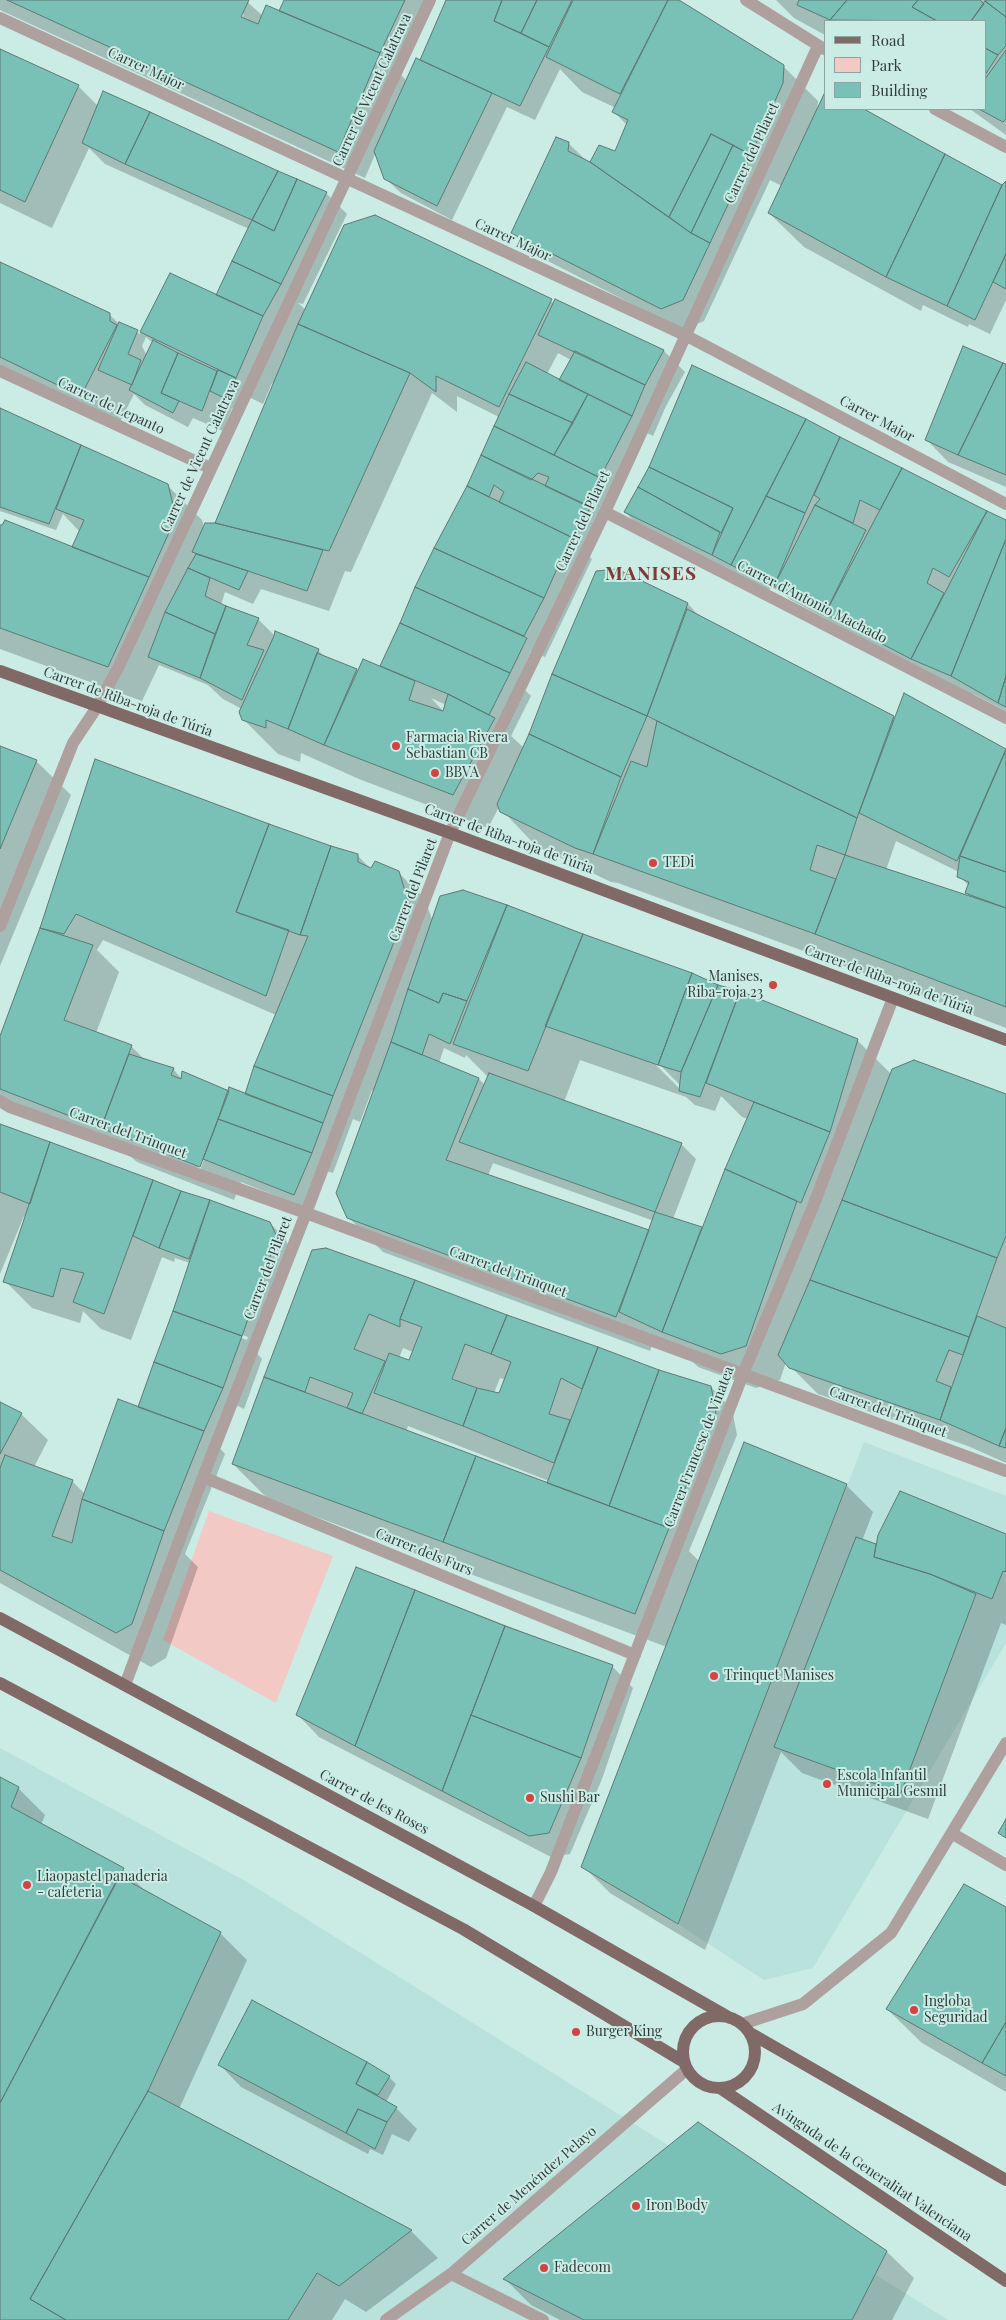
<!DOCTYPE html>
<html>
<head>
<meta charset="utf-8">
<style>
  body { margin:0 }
  #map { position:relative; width:1006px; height:2320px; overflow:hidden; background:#cbebe5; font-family:"Playfair Display",serif }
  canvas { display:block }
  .legend { position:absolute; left:824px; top:20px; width:162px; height:90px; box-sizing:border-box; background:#cbebe5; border:1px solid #8da5a1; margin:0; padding:6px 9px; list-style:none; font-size:15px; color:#303c3a }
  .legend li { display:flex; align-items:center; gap:10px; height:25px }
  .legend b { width:25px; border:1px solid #8da5a1 }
</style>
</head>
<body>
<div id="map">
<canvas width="1006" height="2320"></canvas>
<ul class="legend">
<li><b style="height:6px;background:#806967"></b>Road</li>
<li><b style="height:14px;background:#f2c9c5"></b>Park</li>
<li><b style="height:14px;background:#79c1b6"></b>Building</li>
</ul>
</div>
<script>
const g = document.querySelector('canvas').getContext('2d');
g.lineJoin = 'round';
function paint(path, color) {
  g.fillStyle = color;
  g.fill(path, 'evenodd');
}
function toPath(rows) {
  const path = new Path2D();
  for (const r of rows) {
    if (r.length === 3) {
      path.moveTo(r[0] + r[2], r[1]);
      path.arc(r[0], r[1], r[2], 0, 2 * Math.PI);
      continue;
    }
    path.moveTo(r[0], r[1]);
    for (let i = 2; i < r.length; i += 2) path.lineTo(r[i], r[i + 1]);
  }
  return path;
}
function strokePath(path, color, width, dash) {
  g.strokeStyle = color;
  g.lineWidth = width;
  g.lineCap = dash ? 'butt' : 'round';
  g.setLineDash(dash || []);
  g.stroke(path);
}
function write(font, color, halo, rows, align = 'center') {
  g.font = font + ' "Playfair Display",serif';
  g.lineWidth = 4;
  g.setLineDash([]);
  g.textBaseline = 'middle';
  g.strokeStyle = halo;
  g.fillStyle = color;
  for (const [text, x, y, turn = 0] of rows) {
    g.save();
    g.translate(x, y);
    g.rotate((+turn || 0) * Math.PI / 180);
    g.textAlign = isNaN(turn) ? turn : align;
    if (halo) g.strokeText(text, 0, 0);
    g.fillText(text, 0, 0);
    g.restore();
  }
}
paint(toPath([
  [864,1442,1006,1496,1006,1643,813,1968,764,1980,678,1924],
  [0,1748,247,1882,948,2320,0,2320]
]), '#b8e2db');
paint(toPath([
  [209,1511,333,1556,276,1703,163,1640]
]), '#f2c9c5');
paint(toPath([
  [0,0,245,0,263,16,280,12,286,0,436,0,401,75,407,81,420,61,448,0,677,0,783,66,818,101,817,110,862,109,1002,187,1006,183,1006,300,990,334,969,324,968,327,923,305,921,311,804,247,769,213,782,186,770,180,704,321,683,330,534,254,513,233,568,143,590,164,600,147,616,152,627,125,614,112,616,108,582,92,560,69,535,120,507,107,452,220,401,193,385,178,376,152,365,178,0,10],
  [241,14,244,14,239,23],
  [776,0,1006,0,1006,135,970,109,985,109,985,21,825,21,825,35,794,18],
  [0,51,78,86,98,106,326,193,347,214,303,304,298,303,306,310,375,217,554,303,556,301,664,351,685,372,666,406,653,436,645,432,585,553,592,559,545,657,531,651,517,682,531,696,511,736,524,748,617,570,688,604,701,618,896,719,905,695,1006,751,1006,1028,850,968,618,883,611,882,536,846,499,807,488,828,359,779,301,753,300,762,278,754,243,719,242,709,223,699,208,685,159,665,142,701,0,649,0,526,73,549,80,532,63,514,56,530,0,511,0,410,167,485,202,520,204,527,216,524,275,384,272,383,263,404,249,397,241,413,232,408,223,431,193,418,188,427,145,405,134,394,119,424,0,373,0,263,109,314,118,323,140,334,170,275,217,296,249,229,105,164,89,148,52,228,0,203],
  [146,337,153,343,147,356,142,346],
  [558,353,571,360,560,381,547,374],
  [432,393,457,412,457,396,501,418,416,587,380,667,358,671,326,658,318,650,276,637,258,619,221,605,225,592,253,604,261,589,329,611,345,571,351,572],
  [577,683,653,717,652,719,577,686],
  [431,698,446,705,444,712],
  [896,841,959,872,959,876,969,886,967,892,970,897,886,870],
  [1006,366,1006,487,948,462,927,440],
  [806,420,1006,522,1006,711,973,694,972,697,791,600,783,593,771,587,765,598,640,527,625,512],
  [689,488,739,510,738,512],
  [0,747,36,761,71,795,0,966],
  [96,760,268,826,357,855,372,870,398,872,425,899,433,922,463,891,692,974,718,986,739,992,857,1040,891,1074,1006,1095,1006,1463,968,1446,818,1394,786,1362,780,1380,756,1388,698,1367,678,1347,656,1336,650,1351,383,1252,348,1217,374,1091,372,1090,360,1122,353,1119,333,1173,325,1171,309,1209,241,1182,234,1200,137,1162,129,1155,0,1098,0,1039,41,929],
  [103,940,276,1015,246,1095,182,1079,173,1069,145,1060,131,1046,96,1033,119,972,97,950],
  [444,1048,465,1058,466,1055,488,1077,485,1085,479,1079,439,1063],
  [580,1060,686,1097,695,1105,715,1111,721,1096,742,1117,748,1119,703,1229,673,1219,696,1159,681,1144,564,1102],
  [655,1064,659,1064,685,1090,683,1092],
  [214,1127,216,1127,199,1173,196,1172],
  [493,1163,654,1221,650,1232,488,1176],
  [0,1126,270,1223,285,1238,291,1252,256,1352,262,1359,244,1409,236,1405,215,1443,225,1454,185,1554,198,1567,166,1658,151,1667,0,1583,0,1403,21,1414,48,1440,34,1467,72,1481,85,1494,139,1408,190,1263,175,1258,174,1262,162,1257,131,1340,101,1329,83,1311,80,1323,32,1308,5,1281,27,1217,24,1216,0,1274],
  [190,1316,248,1337,247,1340,190,1319],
  [326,1249,659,1371,711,1387,732,1409,737,1435,689,1551,699,1561,846,1485,873,1512,862,1541,877,1547,1006,1535,1006,1625,1001,1623,928,1819,802,1773,781,1752,705,1950,610,1893,583,1866,667,1647,268,1499,233,1464,313,1251],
  [403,1348,413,1352,410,1362,399,1358],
  [500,1378,506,1380,500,1395,494,1393],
  [408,1426,549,1481,547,1484,406,1432],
  [357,1568,612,1666,633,1688,602,1779,570,1854,551,1857,319,1737,298,1715],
  [0,1778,18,1788,45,1815,41,1825,123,1869,146,1892,220,1933,247,1960,179,2109,411,2231,438,2258,366,2312,345,2299,332,2320,0,2320],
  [1006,1909,1006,2092,922,2043,887,2009],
  [220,2065,389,2077,396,2084,386,2102,396,2108,417,2129,409,2142,392,2134,383,2155,370,2149,368,2154,241,2087],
  [887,2252,914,2278,892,2320,560,2320,531,2305,505,2279]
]), '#0003');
const building = toPath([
  [7,0,249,0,241,17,258,24,266,5,380,53,338,152,7,0],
  [284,0,405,0,380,53,279,11,284,0],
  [446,0,502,0,494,21,549,47,520,106,420,60,446,0],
  [502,0,537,0,521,33,494,21,502,0],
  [537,0,572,0,549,47,521,33,537,0],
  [573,0,668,0,620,94,546,57,573,0],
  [668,0,679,0,784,65,783,83,751,155,711,134,669,217,590,162,599,145,615,151,628,120,612,112,668,0],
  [799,0,847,0,830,20,797,5,799,0],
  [847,0,918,0,912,7,937,21,830,20,847,0],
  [918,0,980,0,984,4,971,21,937,21,912,7,918,0],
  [986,0,1006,0,1006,17,985,1,986,0],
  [985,1,1006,17,1006,46,998,55,985,48,985,21,971,21,985,1],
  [985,48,998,55,985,75,985,48],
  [0,49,79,85,25,202,0,190,0,49],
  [1006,50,1006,119,1003,122,979,109,985,109,985,79,1006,50],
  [416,58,492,93,437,206,384,179,374,151,416,58],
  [103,91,150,112,125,164,82,143,103,91],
  [825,92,825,109,864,109,945,154,886,277,768,213,825,92],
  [150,112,278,171,252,220,125,164,150,112],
  [711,134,733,145,691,233,669,217,711,134],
  [556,137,569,142,568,151,590,162,691,233,710,243,683,300,661,309,511,233,556,137],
  [733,145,751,155,710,243,691,233,733,145],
  [945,154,1002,185,947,306,886,277,945,154],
  [278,171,297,179,274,231,252,220,278,171],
  [297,179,327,192,281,284,232,261,252,220,274,231,297,179],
  [1006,181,1006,254,975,320,947,306,1002,185,1006,181],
  [375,215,552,299,499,407,436,376,436,392,410,373,298,324,344,225,375,215],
  [1006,254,1006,289,993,282,1006,254],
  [232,261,281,284,263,316,216,295,232,261],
  [0,262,110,313,110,321,117,325,84,390,72,392,0,357,0,262],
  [170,273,263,316,236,378,140,332,170,273],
  [555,299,664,350,645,385,538,335,555,299],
  [119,322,138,330,128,354,141,360,132,385,98,370,119,322],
  [298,324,410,373,329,551,215,523,298,324],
  [153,340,178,353,161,393,179,401,173,413,129,390,153,340],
  [963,346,1003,363,958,455,925,440,963,346],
  [575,351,645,385,632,416,559,380,575,351],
  [178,353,217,371,202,411,161,393,178,353],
  [526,362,588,394,573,423,509,394,526,362],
  [1003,363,1006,364,1006,475,958,455,1003,363],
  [692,365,806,419,731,565,712,555,733,508,649,467,692,365],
  [218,370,236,378,226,399,210,391,218,370],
  [509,394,573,423,554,455,494,426,509,394],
  [588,394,632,416,600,478,554,455,588,394],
  [0,408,81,445,49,524,0,507,0,408],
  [806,419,840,437,805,513,766,496,806,419],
  [494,426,603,479,589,507,545,486,549,477,538,473,531,480,481,455,494,426],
  [840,437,902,468,880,510,860,500,853,523,815,505,820,499,814,495,840,437],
  [81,445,168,484,176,517,149,577,72,547,84,520,56,509,81,445],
  [481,455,485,457,591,507,571,537,499,502,504,492,494,485,489,497,467,486,481,455],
  [649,467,733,508,721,533,638,487,649,467],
  [902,468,987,511,949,577,933,568,927,583,944,593,911,659,825,614,902,468],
  [467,486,571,537,544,598,434,548,467,486],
  [638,487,720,532,712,555,624,512,638,487],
  [766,496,805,513,774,586,731,565,766,496],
  [815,505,866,530,825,614,774,586,815,505],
  [987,511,1006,520,1006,539,951,676,911,659,987,511],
  [5,520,149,577,108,667,0,628,0,525,2,525,5,520],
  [205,523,215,523,323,550,307,591,192,552,205,523],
  [1006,539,1006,676,998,703,951,676,1006,539],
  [434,548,544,598,524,636,415,587,434,548],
  [196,554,248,571,239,590,188,568,196,554],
  [188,568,210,578,205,596,226,606,215,634,165,612,188,568],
  [617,569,688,603,647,716,552,674,596,571,617,569],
  [415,587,527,638,510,673,400,623,415,587],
  [226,606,259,618,247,645,264,650,242,700,200,678,226,606],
  [687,609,894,716,857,818,647,716,687,609],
  [165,612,215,634,200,678,148,657,165,612],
  [400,623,510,673,489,715,448,694,380,666,400,623],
  [275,631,319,649,288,729,266,720,266,728,242,720,239,712,274,636,275,631],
  [317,653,357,669,324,745,288,729,317,653],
  [363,659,415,681,409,700,443,711,448,694,495,718,453,795,324,745,363,659],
  [552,674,647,716,621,777,529,734,552,674],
  [1006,676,1006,707,998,703,1006,676],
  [904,693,1006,749,957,861,859,813,904,693],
  [657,721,857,818,845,855,817,845,810,870,836,879,815,934,593,854,631,761,647,767,657,721],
  [529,734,621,777,593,854,575,848,500,812,497,804,529,734],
  [0,746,37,760,0,849,0,746],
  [1006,750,1006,872,960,856,1006,750],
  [95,759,269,824,236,912,289,930,266,996,76,914,64,934,40,928,95,759],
  [269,824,331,846,300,935,236,912,269,824],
  [331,846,358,854,358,862,371,868,375,861,399,871,409,904,333,1096,254,1066,308,936,300,935,331,846],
  [845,855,1006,908,1006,1007,815,934,845,855],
  [960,856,1006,872,1006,908,965,893,969,882,957,877,960,856],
  [463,890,507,905,467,1001,443,993,439,1003,408,989,440,896,463,890],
  [507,905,583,934,528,1071,453,1044,507,905],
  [40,928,93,945,64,1020,132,1045,101,1128,0,1089,0,1036,40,928],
  [583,934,692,973,658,1065,545,1026,583,934],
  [692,973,718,985,681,1072,658,1065,692,973],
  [718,985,740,991,700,1097,679,1091,681,1072,718,985],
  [408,989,439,1003,443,993,467,1001,450,1044,429,1034,422,1055,391,1042,408,989],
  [740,991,858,1039,830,1132,706,1083,740,991],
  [391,1042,479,1078,446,1160,649,1230,616,1317,347,1218,336,1193,391,1042],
  [129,1054,174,1068,171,1075,181,1079,182,1071,229,1091,200,1167,101,1128,129,1054],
  [914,1060,1006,1094,1006,1236,997,1258,842,1200,892,1069,914,1060],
  [254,1066,333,1096,323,1123,245,1094,254,1066],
  [489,1073,682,1143,655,1212,459,1142,489,1073],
  [229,1087,323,1123,312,1153,218,1119,229,1087],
  [754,1102,830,1132,801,1203,725,1169,754,1102],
  [218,1119,312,1153,294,1195,203,1159,218,1119],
  [0,1124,50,1142,30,1204,0,1192,0,1124],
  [50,1142,153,1180,104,1314,73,1302,84,1273,61,1268,53,1297,3,1282,50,1142],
  [725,1169,797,1201,746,1346,721,1354,662,1332,725,1169],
  [153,1180,181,1191,159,1248,133,1236,153,1180],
  [181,1191,210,1200,189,1259,159,1248,181,1191],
  [210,1200,270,1222,277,1237,242,1336,173,1311,210,1200],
  [842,1200,997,1258,969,1337,810,1280,842,1200],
  [655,1212,702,1227,662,1332,619,1312,655,1212],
  [326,1248,415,1280,400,1319,400,1327,369,1314,354,1349,385,1361,362,1414,347,1408,353,1393,310,1377,305,1392,264,1377,312,1250,326,1248],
  [415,1280,507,1315,491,1354,465,1344,452,1379,477,1388,463,1426,374,1393,389,1353,409,1360,422,1327,400,1319,415,1280],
  [810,1280,969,1337,963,1355,949,1350,936,1381,951,1387,940,1420,789,1368,778,1355,810,1280],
  [173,1311,242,1336,223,1388,154,1362,173,1311],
  [507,1315,598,1347,582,1389,561,1378,549,1414,570,1420,554,1463,463,1426,477,1388,499,1393,511,1362,491,1354,507,1315],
  [977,1316,1006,1328,1006,1428,999,1446,940,1420,977,1316],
  [598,1347,659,1370,609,1506,547,1483,598,1347],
  [154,1362,223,1388,204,1431,138,1407,154,1362],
  [659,1370,711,1386,716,1413,669,1528,609,1506,659,1370],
  [264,1377,476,1456,443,1542,232,1464,264,1377],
  [118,1399,204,1431,164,1531,82,1499,118,1399],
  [0,1402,22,1413,0,1454,0,1402],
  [1006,1428,1006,1448,999,1446,1006,1428],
  [744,1442,847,1484,678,1924,581,1867,744,1442],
  [5,1455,73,1480,52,1536,72,1543,82,1499,164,1531,132,1624,116,1633,0,1570,0,1468,5,1455],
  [476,1456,669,1528,635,1614,443,1542,476,1456],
  [900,1491,1006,1534,1006,1572,1003,1571,992,1599,930,1574,874,1557,878,1535,900,1491],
  [856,1537,876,1544,874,1557,930,1574,976,1594,901,1793,774,1747,856,1537],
  [356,1567,415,1590,355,1746,296,1715,356,1567],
  [415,1590,505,1626,442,1791,355,1746,415,1590],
  [505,1626,613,1665,581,1758,471,1715,505,1626],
  [471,1715,581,1758,549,1833,529,1836,442,1791,471,1715],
  [0,1777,19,1787,11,1807,124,1868,0,2103,0,1777],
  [1006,1819,1006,1838,998,1833,1006,1819],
  [119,1876,221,1932,148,2091,30,2299,66,2320,0,2320,0,2103,119,1876],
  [964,1884,1006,1907,1006,2022,982,2063,886,2009,964,1884],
  [252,2000,367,2062,356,2084,397,2107,387,2122,358,2109,346,2133,218,2065,252,2000],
  [1006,2022,1006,2076,982,2063,1006,2022],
  [367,2062,390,2076,378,2095,356,2084,367,2062],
  [148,2091,412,2230,339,2286,317,2273,288,2320,66,2320,30,2299,148,2091],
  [358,2109,387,2122,375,2149,346,2133,358,2109],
  [698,2122,887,2251,852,2320,584,2320,503,2279,698,2122]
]);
paint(building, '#79c1b6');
strokePath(building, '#5c7974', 1);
strokePath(toPath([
  [746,0,824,49],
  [0,18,685,335,1006,504],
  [935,109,1006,147],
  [0,371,210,468],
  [605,512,1006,718],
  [0,926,73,743,97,707,118,668,430,0],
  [0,1101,10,1107,306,1213,1006,1471],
  [203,1477,635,1655],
  [125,1685,203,1477,306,1213,450,833,605,512,818,46],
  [953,1834,1006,1865],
  [534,1906,551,1872,743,1374,812,1209,893,998],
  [742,2024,803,2004,891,1933,1006,1743],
  [451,2274,543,2320],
  [386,2320,451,2274,687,2069]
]), '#ada09f', 12);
strokePath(toPath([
  [0,671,450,833,1006,1040],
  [0,1618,534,1906,730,2018],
  [0,1683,463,1929,684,2062],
  [719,2052,36],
  [750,2033,1006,2180],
  [720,2088,1006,2281]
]), '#806967', 12);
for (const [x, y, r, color] of [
  [396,746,5,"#d24342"],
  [435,773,5,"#d24342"],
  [653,863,5,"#d24342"],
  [773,985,5,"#d24342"],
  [714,1676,5,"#d24342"],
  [827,1784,5,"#d24342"],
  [530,1798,5,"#d24342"],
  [27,1885,5,"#d24342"],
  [914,2010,5,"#d24342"],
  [576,2032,5,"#d24342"],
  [636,2206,5,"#d24342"],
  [544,2268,5,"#d24342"]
]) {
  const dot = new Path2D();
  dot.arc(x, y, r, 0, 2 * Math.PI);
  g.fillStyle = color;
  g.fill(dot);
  strokePath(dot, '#cbebe5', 2);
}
write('14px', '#303c3a', '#cbebe5', [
  ["Carrer Major",146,69,25],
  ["Carrer de Vicent Calatrava",372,90,-65],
  ["Carrer del Pilaret",752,153,-65],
  ["Carrer Major",513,240,25],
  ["Carrer de Lepanto",111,406,25],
  ["Carrer Major",877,419,28],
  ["Carrer de Vicent Calatrava",200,456,-65],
  ["Carrer del Pilaret",583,521,-65],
  ["Carrer d'Antonio Machado",812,602,27],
  ["Carrer de Riba-roja de Túria",128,702,20],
  ["Carrer de Riba-roja de Túria",509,839,20],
  ["Carrer del Pilaret",413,890,-69],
  ["Carrer de Riba-roja de Túria",889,980,20],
  ["Carrer del Trinquet",128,1133,20],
  ["Carrer del Pilaret",268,1268,-69],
  ["Carrer del Trinquet",508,1272,20],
  ["Carrer del Trinquet",888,1412,20],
  ["Carrer Francesc de Vinatea",699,1447,-69],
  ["Carrer dels Furs",424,1552,22],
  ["Carrer de les Roses",374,1802,28],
  ["Avinguda de la Generalitat Valenciana",872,2172,34],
  ["Carrer de Menéndez Pelayo",529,2186,-41]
]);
write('14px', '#303c3a', '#cbebe5', [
  ["Farmacia Rivera",406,738],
  ["Sebastian CB",406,754],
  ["BBVA",445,773],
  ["TEDi",663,863],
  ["Manises,",763,977,"right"],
  ["Riba-roja 23",763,993,"right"],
  ["Trinquet Manises",724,1676],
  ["Escola Infantil",837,1776],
  ["Municipal Gesmil",837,1792],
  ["Sushi Bar",540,1798],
  ["Liaopastel panaderia",37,1877],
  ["- cafeteria",37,1893],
  ["Ingloba",924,2002],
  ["Seguridad",924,2018],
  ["Burger King",586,2032],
  ["Iron Body",646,2206],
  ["Fadecom",554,2268]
], 'left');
g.letterSpacing = '1px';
write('bold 19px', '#813935', '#cbebe5', [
  ["MANISES",651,574]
]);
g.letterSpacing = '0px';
</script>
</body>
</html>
